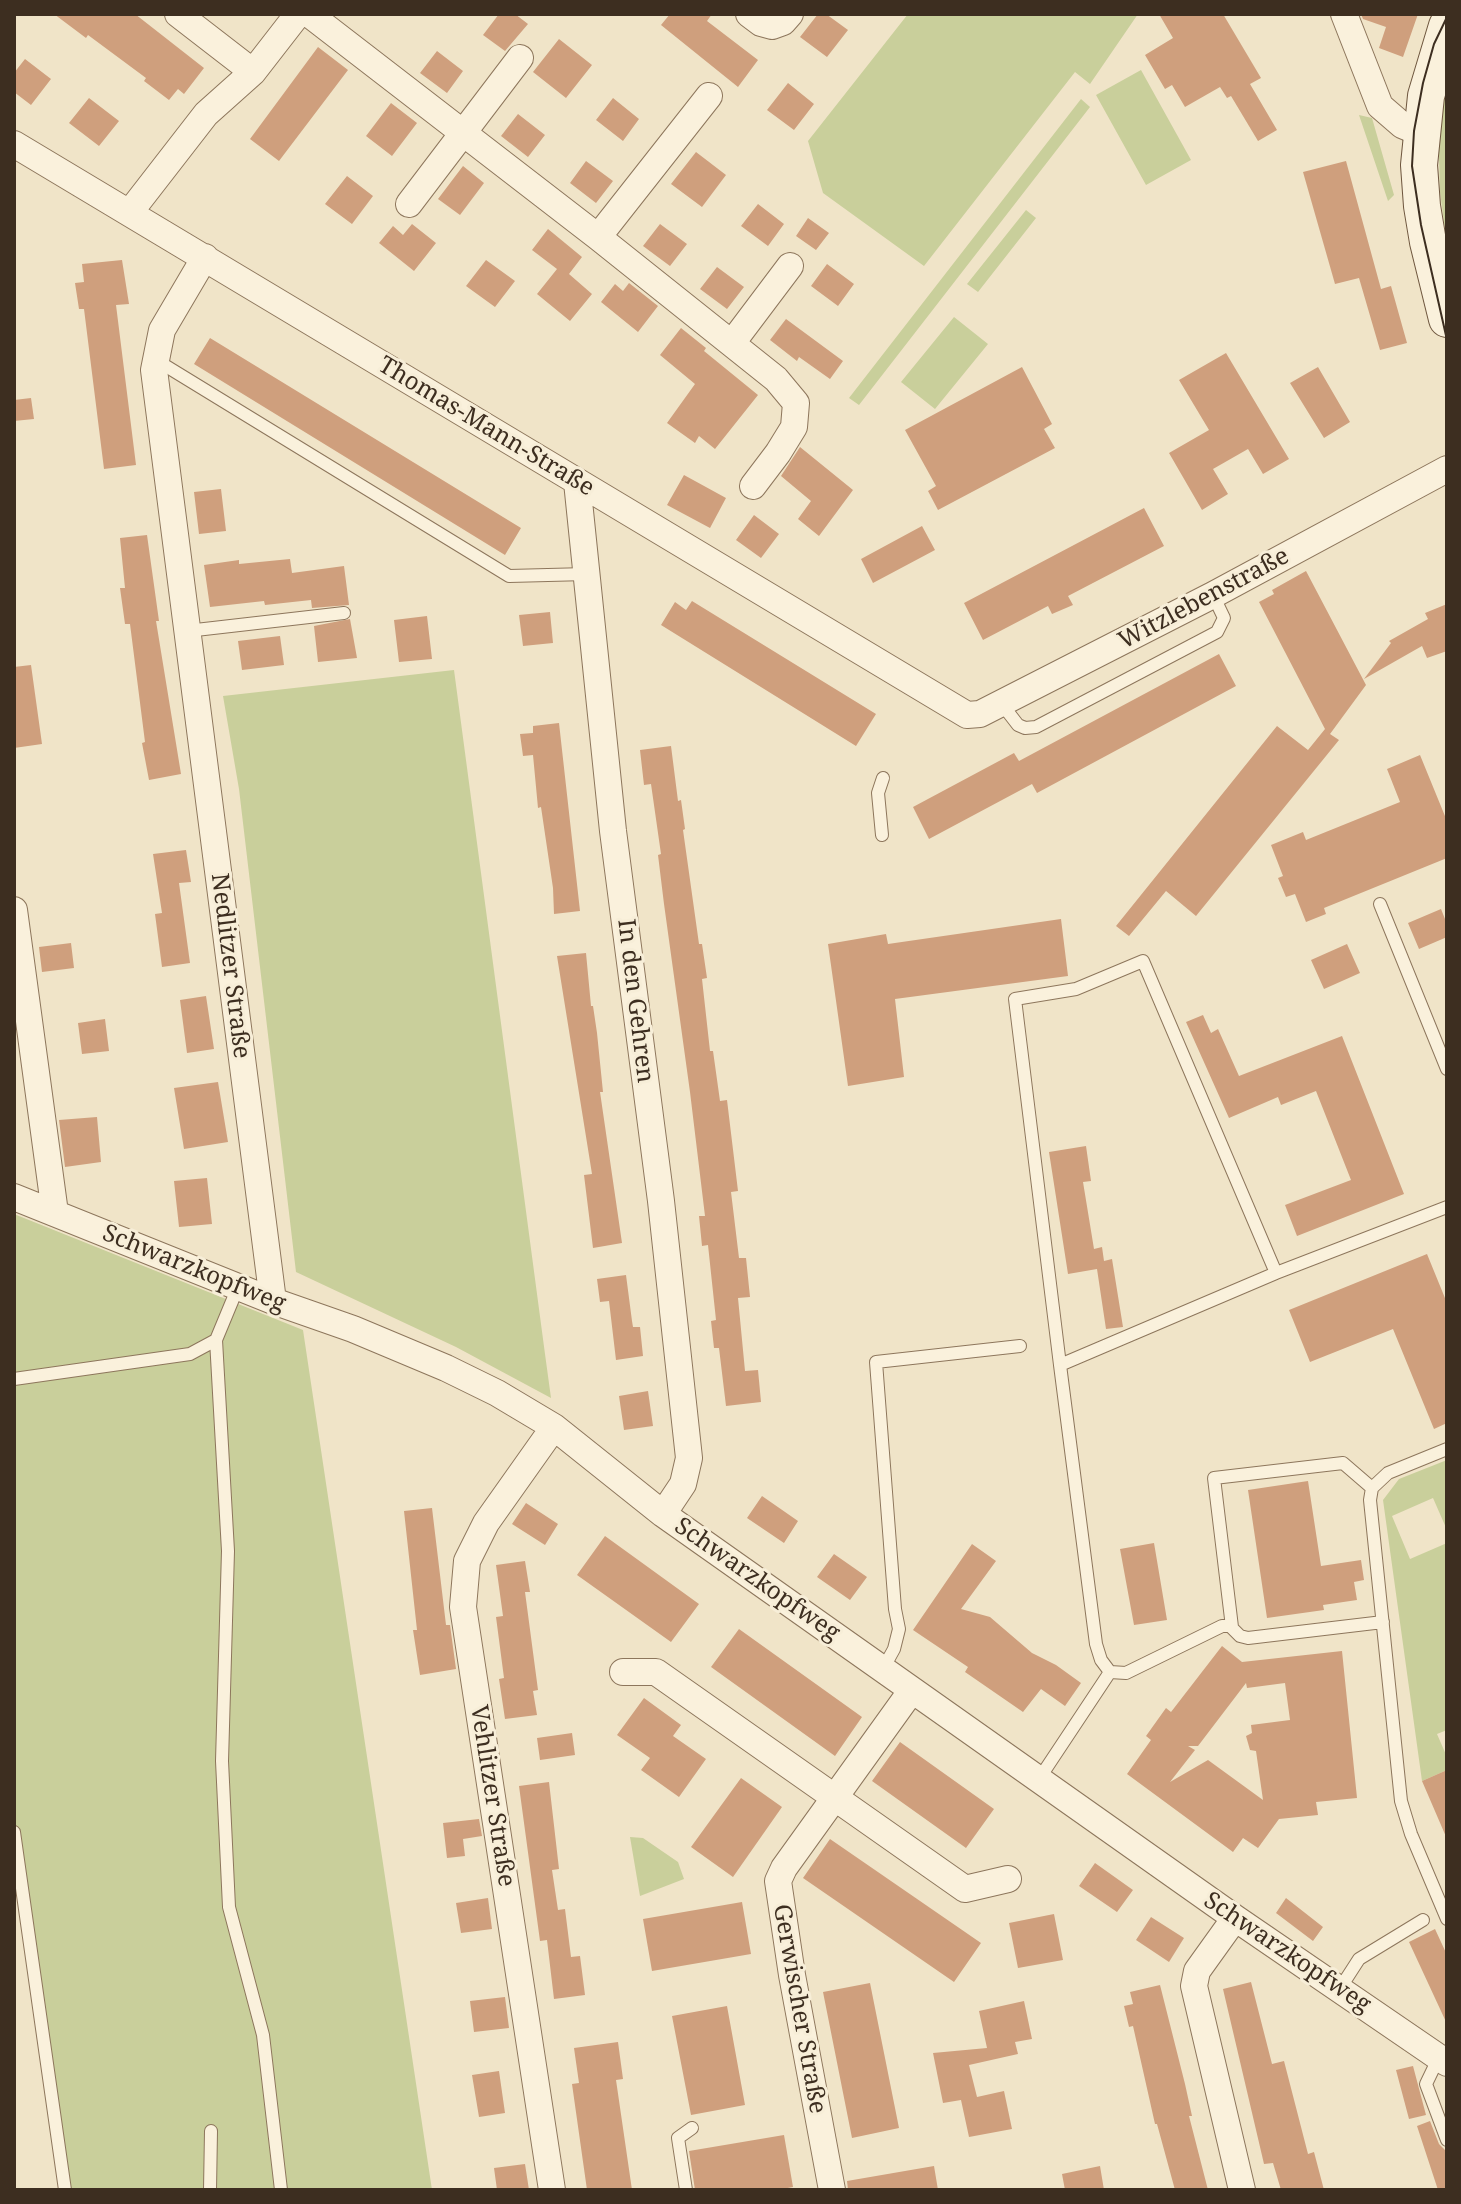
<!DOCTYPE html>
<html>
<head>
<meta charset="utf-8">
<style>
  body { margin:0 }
  #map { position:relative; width:1461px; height:2204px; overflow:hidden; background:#f0e4c8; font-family:"Noto Serif",serif }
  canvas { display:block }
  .frame { position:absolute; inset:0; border:16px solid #3d2e20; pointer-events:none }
</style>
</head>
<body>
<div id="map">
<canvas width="1461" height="2204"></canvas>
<div class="frame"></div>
</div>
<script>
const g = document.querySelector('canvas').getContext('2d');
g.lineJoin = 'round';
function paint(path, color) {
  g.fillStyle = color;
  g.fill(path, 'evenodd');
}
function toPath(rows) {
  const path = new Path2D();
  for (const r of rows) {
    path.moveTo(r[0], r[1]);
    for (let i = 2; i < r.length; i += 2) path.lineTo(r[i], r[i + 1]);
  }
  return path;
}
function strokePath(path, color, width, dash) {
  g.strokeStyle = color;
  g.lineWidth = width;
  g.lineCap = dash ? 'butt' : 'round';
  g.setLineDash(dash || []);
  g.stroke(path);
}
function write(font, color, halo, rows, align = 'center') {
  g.font = font + ' "Noto Serif",serif';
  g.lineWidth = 6;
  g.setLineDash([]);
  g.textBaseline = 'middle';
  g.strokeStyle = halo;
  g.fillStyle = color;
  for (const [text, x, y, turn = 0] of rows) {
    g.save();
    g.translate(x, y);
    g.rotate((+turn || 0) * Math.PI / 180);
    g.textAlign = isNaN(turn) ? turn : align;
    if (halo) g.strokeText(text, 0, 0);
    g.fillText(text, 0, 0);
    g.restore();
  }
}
paint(toPath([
  [908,14,1138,14,1090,84,1075,72,924,266,823,193,808,141],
  [1447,64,1447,245,1440,192,1438,124],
  [1141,70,1191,160,1146,185,1096,95],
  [1081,99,1090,107,859,405,849,398],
  [1359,115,1372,118,1394,195,1388,201],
  [1026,210,1036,218,978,292,967,284],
  [954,317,988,344,935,409,901,382],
  [454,670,545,1354,551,1398,456,1347,296,1272,239,789,223,696],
  [14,1214,303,1330,432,2190,60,2190,14,1869],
  [1447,1460,1447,1530,1433,1498,1392,1516,1410,1559,1447,1543,1447,1730,1437,1734,1447,1757,1447,1770,1422,1781,1383,1500,1399,1479],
  [630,1837,643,1838,678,1862,684,1879,640,1896]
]), '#c9cf9b');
paint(toPath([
  [54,14,135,14,204,68,184,94,178,89,169,100,144,81,146,78,88,35,86,38],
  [499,14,515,14,528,24,505,51,483,35],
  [670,14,712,14,707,21,758,60,738,87,661,25],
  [818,14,826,14,848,30,827,57,800,37],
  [1159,14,1223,14,1261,78,1250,84,1277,130,1258,141,1231,96,1227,98,1220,87,1185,107,1172,85,1165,89,1145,55,1173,38],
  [1361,14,1418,14,1403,57,1379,48,1386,27,1363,19],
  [559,39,592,65,566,98,533,72],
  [318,47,348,70,279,161,250,139],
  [437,51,463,71,447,93,420,73],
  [25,59,51,79,31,105,14,92,14,73],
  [788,83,814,104,794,130,767,110],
  [89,98,119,121,99,146,69,123],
  [613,98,639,119,623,141,596,120],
  [391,103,417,123,392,156,366,136],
  [518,114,545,135,528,157,501,136],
  [696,152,726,175,702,207,671,184],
  [586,161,613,181,596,203,570,183],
  [1346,161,1381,289,1391,286,1407,343,1380,350,1359,278,1335,284,1303,172],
  [463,166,484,183,460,215,438,199],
  [347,176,373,196,352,224,325,204],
  [758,204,784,224,768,246,741,226],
  [808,218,829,233,816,250,796,236],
  [412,224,436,243,414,271,379,243,393,226,403,235],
  [660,224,687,244,670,266,643,246],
  [548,229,582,257,569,274,592,294,570,321,537,294,557,269,532,250],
  [122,260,129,304,116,305,136,465,104,469,84,309,79,309,75,283,84,282,82,264],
  [486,260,515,281,495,307,466,286],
  [827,264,854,284,838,306,811,286],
  [717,267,744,287,727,309,700,289],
  [629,283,658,306,638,332,601,302,615,284,623,291],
  [786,319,843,361,830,379,799,357,797,361,770,340],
  [681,328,706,348,704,351,758,395,715,449,699,436,695,443,667,423,695,384,660,355],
  [210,338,521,528,505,555,194,364],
  [1226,353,1289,459,1263,474,1248,449,1213,469,1228,494,1202,510,1169,453,1209,430,1179,380],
  [1022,367,1052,424,1044,429,1055,448,938,510,928,491,936,486,905,430],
  [1318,367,1350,422,1324,438,1290,383],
  [31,398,34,419,14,421,14,400],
  [800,447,853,490,819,536,798,519,811,501,781,476],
  [684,475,726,498,710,528,667,505],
  [221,489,226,531,199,534,194,492],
  [1144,508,1164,546,1068,596,1073,605,1052,614,1048,606,983,640,964,603],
  [754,515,779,534,761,558,736,540],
  [922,526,935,550,873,583,861,559],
  [147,535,159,621,156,621,181,774,149,780,142,743,145,742,130,624,125,624,120,588,125,588,120,538],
  [290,559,292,573,344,566,349,605,312,608,311,600,265,605,264,601,210,607,204,565,239,560,239,564],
  [1306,571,1366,685,1330,734,1339,740,1196,916,1166,891,1129,936,1116,926,1277,726,1308,750,1325,729,1259,602,1274,594,1272,590],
  [692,601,876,714,856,746,661,625,675,602,686,610],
  [1447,604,1447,651,1427,658,1422,646,1364,679,1391,643,1389,641,1428,619,1425,613],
  [550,612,553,643,523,646,519,615],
  [427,616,432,659,399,662,394,620],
  [350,619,357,658,318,662,314,626],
  [280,636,284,665,242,670,238,641],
  [1219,654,1236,686,1037,793,1032,784,929,839,913,807,1014,753,1019,761],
  [31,665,42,744,14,748,14,667],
  [559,723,580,911,554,914,553,888,541,807,538,808,533,755,523,756,520,734,533,733,533,726],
  [671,746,678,801,681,800,685,829,683,830,699,944,702,944,707,978,702,979,710,1051,713,1051,720,1101,727,1100,738,1191,731,1192,739,1258,746,1258,750,1297,738,1298,745,1371,758,1370,761,1402,726,1406,719,1348,714,1348,711,1321,716,1320,708,1245,702,1246,699,1216,705,1216,690,1092,664,904,658,855,661,854,651,784,644,785,640,750],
  [1420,755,1447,821,1447,858,1324,908,1326,914,1306,922,1295,894,1286,897,1278,878,1283,876,1271,845,1303,832,1306,840,1400,802,1387,769],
  [186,850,191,882,179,883,190,963,162,967,155,914,162,913,153,854],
  [1441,909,1447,924,1447,937,1419,949,1408,923],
  [1061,919,1068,976,895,999,904,1077,848,1086,828,944,886,934,888,944],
  [71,943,74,968,42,972,39,947],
  [1347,944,1360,973,1324,989,1311,960],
  [586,953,591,1006,593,1006,597,1033,603,1092,600,1092,622,1243,593,1248,584,1175,592,1174,557,956],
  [206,996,214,1049,187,1053,180,1000],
  [1203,1015,1211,1033,1218,1029,1239,1076,1342,1036,1404,1194,1297,1236,1285,1205,1351,1180,1316,1091,1281,1105,1278,1097,1229,1118,1186,1022],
  [105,1019,109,1051,82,1054,78,1023],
  [218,1082,228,1142,184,1149,174,1088],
  [97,1117,101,1162,65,1167,59,1120],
  [1086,1146,1091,1181,1083,1182,1094,1249,1102,1247,1104,1261,1112,1259,1123,1327,1106,1329,1097,1269,1068,1274,1049,1152],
  [207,1178,212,1224,179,1227,174,1181],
  [1427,1254,1447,1303,1447,1423,1434,1429,1393,1329,1310,1362,1289,1310],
  [626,1275,632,1321,633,1327,640,1327,643,1356,616,1360,609,1301,600,1302,597,1279],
  [648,1391,653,1426,624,1430,619,1396],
  [1308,1481,1321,1566,1361,1560,1364,1580,1354,1582,1357,1600,1323,1605,1324,1610,1267,1618,1248,1490],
  [762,1496,798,1521,784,1543,747,1518],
  [526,1503,558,1524,545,1545,512,1524],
  [432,1508,446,1625,450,1625,456,1669,420,1675,413,1630,417,1630,404,1511],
  [605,1536,699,1604,671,1642,577,1575],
  [1154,1543,1167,1620,1134,1625,1120,1549],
  [972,1544,996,1561,961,1609,990,1617,1032,1653,1056,1665,1081,1683,1065,1706,1041,1689,1023,1712,965,1672,968,1667,913,1630],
  [834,1554,867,1577,850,1600,817,1577],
  [525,1561,530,1592,525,1592,538,1690,533,1691,537,1715,505,1719,499,1679,504,1678,496,1617,503,1616,496,1565],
  [739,1629,862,1717,835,1756,711,1667],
  [1222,1646,1242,1662,1342,1651,1357,1798,1316,1802,1318,1815,1279,1819,1258,1848,1243,1838,1233,1852,1127,1774,1151,1740,1146,1736,1166,1708,1171,1712],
  [1246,1683,1247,1688,1285,1683,1290,1720,1251,1725,1252,1733,1246,1736,1250,1750,1256,1751,1263,1800,1208,1760,1170,1782,1195,1750,1188,1746,1198,1746],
  [644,1698,681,1725,673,1736,706,1759,679,1797,641,1770,650,1758,617,1735],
  [572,1733,575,1755,540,1760,537,1738],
  [900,1742,994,1809,966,1848,872,1781],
  [1447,1770,1447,1839,1422,1781],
  [741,1778,782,1807,733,1877,691,1847],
  [549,1782,559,1869,552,1870,558,1910,565,1909,571,1957,580,1956,585,1995,554,1999,547,1940,540,1941,519,1786],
  [479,1819,482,1836,463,1839,465,1856,447,1858,443,1823],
  [830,1839,981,1943,954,1982,803,1878],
  [1095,1863,1133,1890,1117,1912,1079,1886],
  [488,1898,492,1929,461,1933,456,1903],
  [1286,1898,1323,1927,1313,1941,1276,1913],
  [742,1902,751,1954,652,1971,643,1919],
  [1054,1914,1063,1960,1018,1968,1009,1923],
  [1151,1917,1184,1938,1169,1962,1136,1940],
  [1435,1929,1447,1955,1447,2024,1409,1942],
  [1251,1982,1272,2064,1284,2061,1308,2154,1314,2152,1324,2190,1281,2190,1273,2163,1264,2164,1223,1989],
  [870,1983,899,2128,852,2138,823,1992],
  [1160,1985,1185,2084,1192,2116,1189,2116,1208,2190,1175,2190,1157,2124,1155,2124,1133,2026,1129,2027,1124,2006,1133,2004,1130,1992],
  [505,1997,509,2028,474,2032,470,2001],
  [1024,2001,1032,2039,1015,2042,1018,2054,969,2065,977,2097,1004,2091,1012,2129,969,2137,961,2100,943,2103,933,2053,987,2048,979,2011],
  [727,2006,745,2105,691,2115,672,2016],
  [618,2042,623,2079,616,2080,632,2190,587,2190,572,2084,579,2083,574,2048],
  [1413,2066,1426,2115,1409,2119,1396,2070],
  [499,2071,505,2113,479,2117,472,2075],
  [1430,2121,1439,2144,1447,2152,1447,2190,1438,2190,1417,2126],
  [784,2135,793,2187,777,2190,695,2190,689,2151],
  [525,2164,529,2190,497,2190,494,2168],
  [934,2166,938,2190,848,2190,847,2181],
  [1100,2166,1104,2190,1065,2190,1062,2174]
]), '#cf9f7d');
const service = toPath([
  [156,360,509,576,587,574],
  [187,631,344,613],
  [1001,703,1018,725,1025,728,1036,727,1217,632,1224,618,1213,595],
  [882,835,878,793,883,778],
  [1380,904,1447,1069],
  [216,1340,228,1551,222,1761,229,1907,263,2035,281,2190],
  [1060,1365,1015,999,1076,989,1143,961,1276,1273],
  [14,1379,190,1354,216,1340,238,1287],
  [1447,1449,1388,1473,1372,1488,1370,1500,1401,1801,1411,1834,1447,1919],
  [1232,1627,1214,1478,1343,1463,1372,1488],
  [883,1669,894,1649,899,1629,895,1609,876,1362,1020,1346],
  [1110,1672,1126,1673,1222,1626,1230,1626,1240,1636,1248,1638,1383,1622],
  [1039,1779,1110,1672,1101,1660,1096,1644,1060,1365,1276,1273,1447,1207],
  [14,1832,65,2190],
  [1339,1990,1359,1959,1423,1920],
  [1439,2057,1426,2084,1447,2140],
  [210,2190,211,2131],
  [686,2190,678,2138,692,2128]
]);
const minor = toPath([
  [178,14,253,72],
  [309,14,598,237,776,379,796,403,794,427,778,453,753,486],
  [749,14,761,23,772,26,783,22,790,14],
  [1344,14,1380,106,1402,125,1421,133],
  [14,144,967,715,980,714,1213,595,1447,469],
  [409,204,520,58],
  [130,212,206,114,253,72,298,14],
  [598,237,709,96],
  [205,257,162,330,154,370,273,1301],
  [732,343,790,266],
  [577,482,613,831,661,1201,689,1458,683,1484,663,1514],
  [14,910,55,1213],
  [14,1197,273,1301,353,1329,446,1368,497,1393,554,1427,663,1514,1235,1918,1447,2063],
  [623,1672,656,1672,965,1889,1008,1879],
  [1235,1918,1197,1971,1194,1986,1242,2190],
  [552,2190,463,1607,467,1561,486,1523,554,1427],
  [832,2190,792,1975,778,1881,784,1868,912,1690]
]);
const secondary = toPath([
  [1447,26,1426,96,1419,165,1422,206,1428,242,1447,319]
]);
strokePath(service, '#8d765c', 14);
strokePath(minor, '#8d765c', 28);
strokePath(secondary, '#6f573f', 38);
strokePath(service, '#faf1dc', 12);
strokePath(minor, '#faf1dc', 26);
strokePath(secondary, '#faf1dc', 36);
strokePath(toPath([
  [1447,17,1434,44,1423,83,1414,131,1412,166,1421,225,1447,340]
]), '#3d2e20', 2);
write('24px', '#3d2e20', '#f7eed8', [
  ["Thomas-Mann-Straße",486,427,31],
  ["Witzlebenstraße",1204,599,-28],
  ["Nedlitzer Straße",230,966,83],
  ["In den Gehren",635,1001,83],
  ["Schwarzkopfweg",194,1269,22],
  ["Schwarzkopfweg",757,1580,35],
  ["Vehlitzer Straße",492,1796,81],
  ["Schwarzkopfweg",1287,1953,34],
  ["Gerwischer Straße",799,2009,80]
]);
</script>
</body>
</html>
